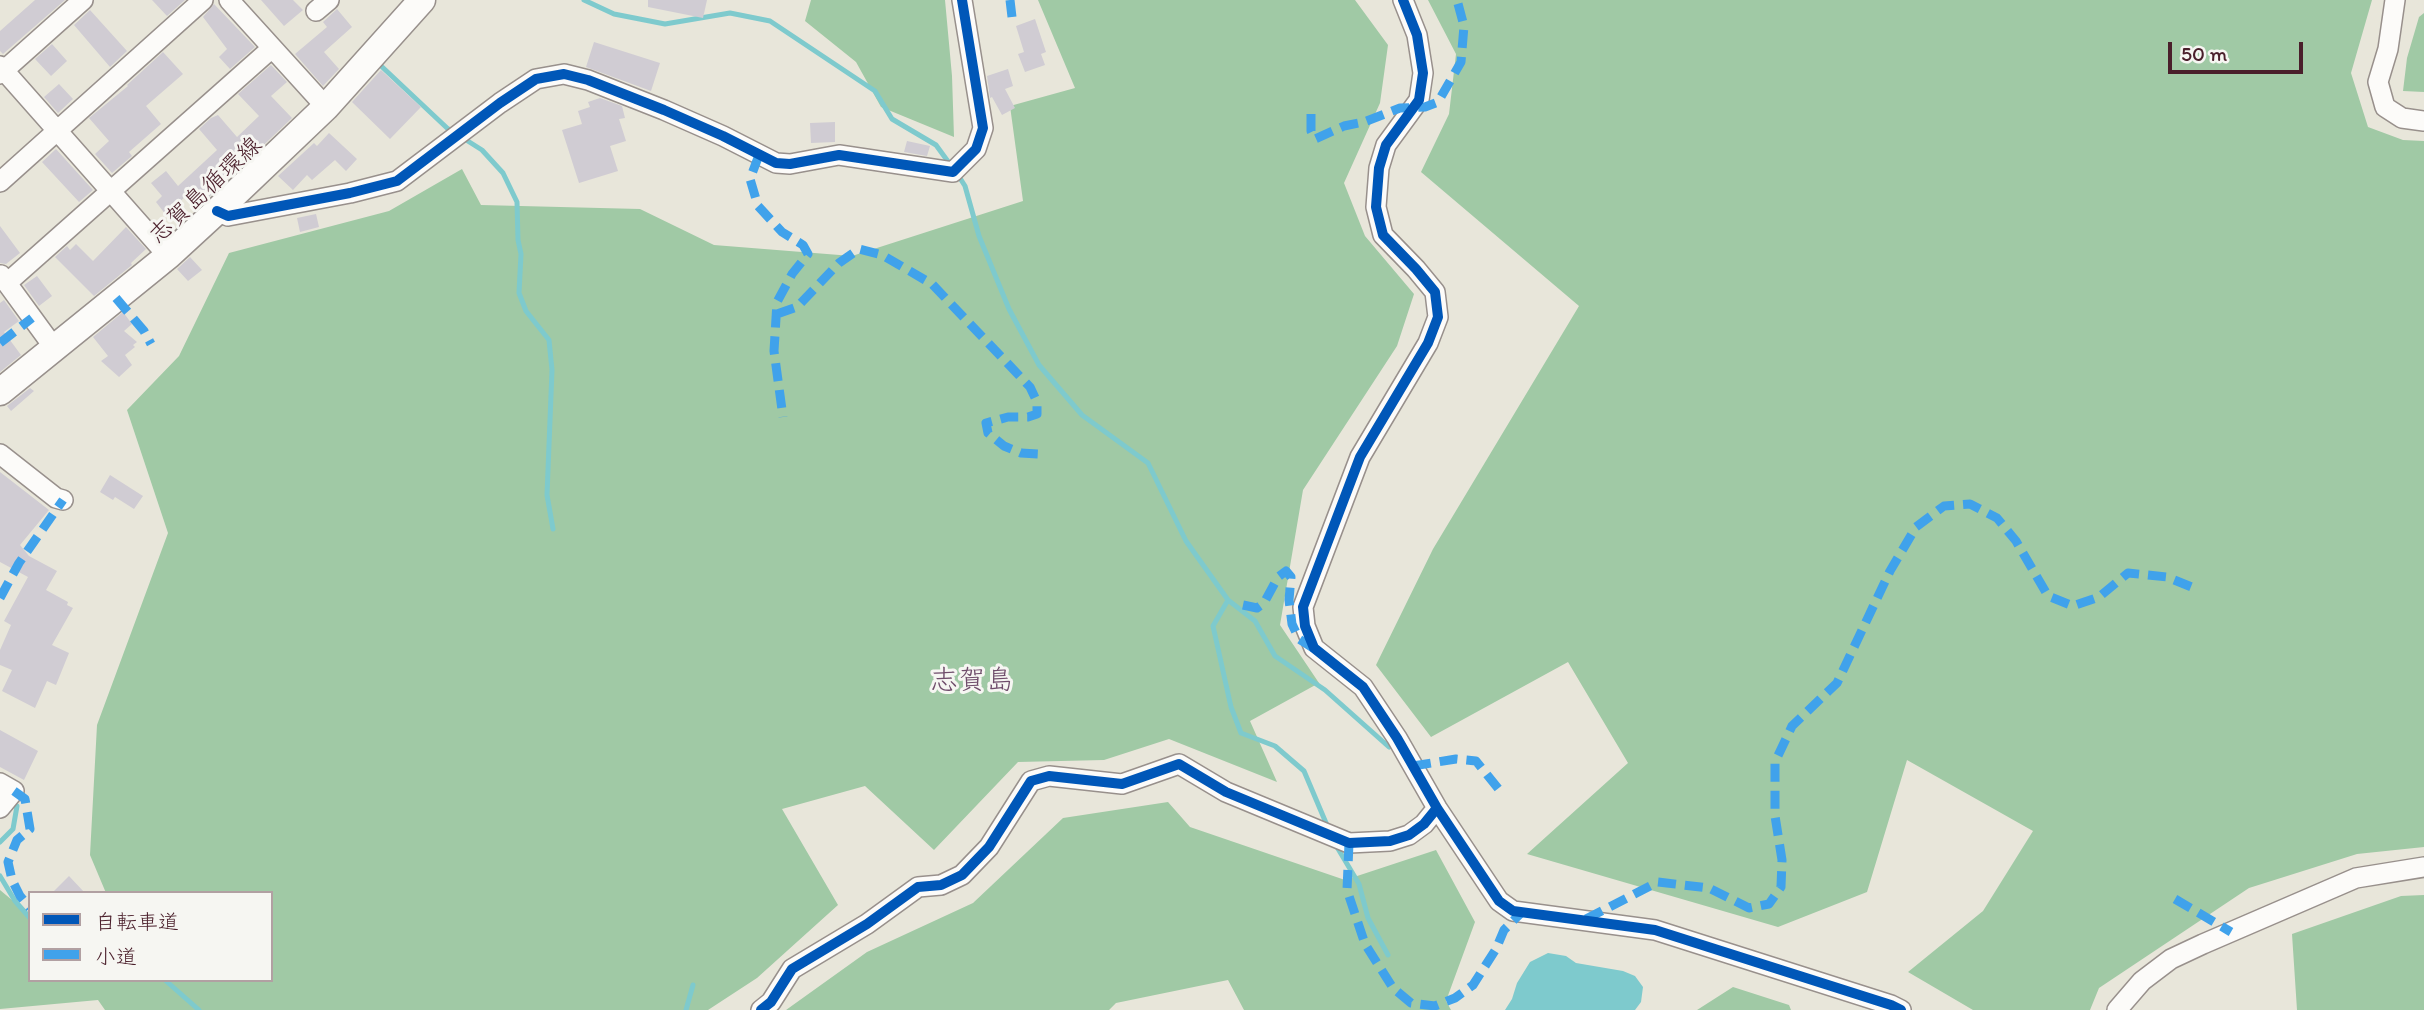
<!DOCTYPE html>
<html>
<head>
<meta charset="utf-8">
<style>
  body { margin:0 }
  #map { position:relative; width:2424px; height:1010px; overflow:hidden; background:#e8e6da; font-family:Itim,"Klee One",sans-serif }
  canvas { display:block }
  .legend { position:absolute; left:28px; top:891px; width:245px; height:91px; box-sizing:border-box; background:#f6f6f2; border:2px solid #b1a0a2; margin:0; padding:9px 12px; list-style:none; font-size:21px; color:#4a1f2b }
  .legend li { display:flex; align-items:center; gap:14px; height:35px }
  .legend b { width:35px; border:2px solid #b1a0a2 }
  .scale { position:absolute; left:2168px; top:42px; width:135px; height:32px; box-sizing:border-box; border:4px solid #4a1f2b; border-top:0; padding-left:9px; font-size:21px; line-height:24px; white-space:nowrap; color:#4a1f2b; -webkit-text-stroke:5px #f6f6f2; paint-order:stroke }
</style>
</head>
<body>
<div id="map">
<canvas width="2424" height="1010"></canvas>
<ul class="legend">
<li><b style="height:9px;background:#0057b8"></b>自転車道</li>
<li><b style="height:9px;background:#40a2eb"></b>小道</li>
</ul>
<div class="scale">50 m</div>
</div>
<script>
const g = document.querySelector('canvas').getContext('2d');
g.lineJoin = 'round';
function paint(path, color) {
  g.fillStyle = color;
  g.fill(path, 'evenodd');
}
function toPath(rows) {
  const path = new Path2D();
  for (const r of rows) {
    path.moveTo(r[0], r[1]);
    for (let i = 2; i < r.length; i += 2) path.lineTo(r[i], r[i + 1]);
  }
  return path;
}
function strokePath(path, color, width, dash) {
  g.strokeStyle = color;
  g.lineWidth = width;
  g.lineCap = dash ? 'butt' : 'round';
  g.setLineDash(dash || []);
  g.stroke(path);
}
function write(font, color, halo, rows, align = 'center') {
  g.font = font + ' Itim,"Klee One",sans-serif';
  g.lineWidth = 6;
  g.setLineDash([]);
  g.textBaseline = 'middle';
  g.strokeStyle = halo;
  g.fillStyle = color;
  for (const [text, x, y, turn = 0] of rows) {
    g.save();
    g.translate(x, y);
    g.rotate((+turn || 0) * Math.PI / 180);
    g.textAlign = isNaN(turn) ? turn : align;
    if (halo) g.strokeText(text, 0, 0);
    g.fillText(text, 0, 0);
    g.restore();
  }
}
paint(toPath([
  [811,0,945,0,952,76,954,137,881,107,856,62,805,21],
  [1038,0,1355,0,1388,45,1380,103,1344,183,1365,236,1414,294,1397,346,1303,490,1280,625,1319,683,1250,721,1277,782,1169,739,1104,760,1018,762,934,850,865,786,782,809,838,905,757,978,708,1010,105,1010,98,1000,0,1009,0,890,30,915,30,980,271,980,271,893,106,893,90,855,97,725,168,533,127,410,179,356,229,253,389,211,462,169,481,205,640,209,714,245,852,256,1023,201,1010,106,1075,88],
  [1428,0,2372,0,2351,73,2368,127,2403,140,2424,141,2424,847,2357,854,2249,888,2099,988,2090,1010,1973,1010,1908,972,1983,911,2033,831,1907,760,1867,892,1778,927,1527,854,1628,763,1568,662,1431,737,1376,665,1433,549,1579,306,1421,172,1449,114,1456,54],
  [2424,13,2424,92,2403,91,2407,58,2419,17],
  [1168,802,1190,827,1345,880,1436,850,1475,922,1446,1001,1451,1010,1244,1010,1228,980,1116,1003,1109,1010,786,1010,867,952,973,903,1063,818],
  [2424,895,2424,1010,2297,1010,2292,934,2401,896],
  [1733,987,1789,1005,1791,1010,1697,1010]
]), '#a0c9a5');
paint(toPath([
  [1548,953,1566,956,1576,963,1623,971,1635,976,1643,987,1641,1002,1635,1010,1505,1010,1512,999,1517,983,1530,962]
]), '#7ecacd');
strokePath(toPath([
  [584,0,614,14,665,24,730,13,770,21,875,91,892,119,936,145,952,167],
  [379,64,447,128,455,133],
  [463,138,482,150,503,173,517,202,518,240,521,254,519,293,526,311,549,340,552,370,547,495,553,529],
  [958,175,965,186,979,236,1009,309,1039,365,1082,415,1148,463,1186,541,1228,600,1255,621,1275,656,1325,690,1389,747],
  [1228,600,1213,626,1231,707,1241,733,1275,746,1304,771,1329,830],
  [0,842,13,829,17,806],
  [1334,842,1359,884,1368,918,1388,955],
  [0,876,15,901,30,918],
  [165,980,199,1010],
  [686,1010,693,985]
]), '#7ecacd', 5);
paint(toPath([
  [35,0,65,0,3,54,0,51,0,31],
  [152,0,185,0,167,16],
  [261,0,293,0,303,10,284,26],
  [648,0,707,0,703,18,648,7],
  [214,4,255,47,230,69,219,57,227,49,203,17],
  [337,9,352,27,324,52,339,69,323,86,295,54,327,27,323,22],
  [90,10,127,51,110,67,74,25],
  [1035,19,1046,52,1041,54,1045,65,1025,72,1018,54,1024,52,1016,26],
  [594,42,660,63,651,91,586,67],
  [52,44,67,61,51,76,35,59],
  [163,52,183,74,146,106,161,124,129,152,132,156,112,173,95,154,109,141,89,118,128,86,127,85],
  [271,65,287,82,271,96,292,118,208,198,202,193,199,197,192,190,166,215,156,202,162,196,151,183,166,171,178,186,217,150,199,129,211,118,218,115,237,137,259,116,238,94],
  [1008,69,1013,86,1005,89,1015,108,1002,115,992,97,990,98,987,76],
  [381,70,421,107,390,139,352,102],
  [59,84,73,99,58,113,44,97],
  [600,98,622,106,625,118,619,119,626,141,610,146,618,171,579,183,562,130,582,124,578,111,590,107,588,102],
  [835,122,835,142,811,143,810,123],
  [329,133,357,159,346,171,335,160,312,180,307,175,293,190,278,176,314,143,317,146],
  [907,141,930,146,927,156,904,152],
  [56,149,93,190,79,202,42,162],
  [316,214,319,227,300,232,297,218],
  [0,226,20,253,6,264,0,263],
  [126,227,146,249,131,263,132,265,94,296,55,257,67,246,70,250,76,244,93,261],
  [190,257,202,270,188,281,177,269],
  [37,276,52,296,39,306,24,285],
  [4,300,19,321,4,332,21,355,0,372,0,303],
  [123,312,132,324,124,331,137,342,133,345,135,347,125,355,132,365,119,377,101,361,108,356,93,337],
  [30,388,34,391,11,411,7,406],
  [0,472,49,510,20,545,29,556,57,571,46,590,68,602,67,605,73,608,52,645,69,653,56,685,47,681,35,708,2,691,12,670,0,665,0,650,11,625,4,621,28,577,0,562],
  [110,475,143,496,134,509,115,497,113,500,100,492],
  [0,730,38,751,24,780,0,767],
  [69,876,85,893,52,893]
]), '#d0ccd3');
const minor = toPath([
  [229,0,326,107],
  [1403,0,1417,35,1423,73,1419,100,1386,145,1379,168,1376,207,1383,235,1416,269,1435,292,1438,317,1428,343,1360,457,1303,607,1305,626,1314,648,1363,687,1397,738,1437,808,1499,901,1513,911,1655,930,1891,1005,1901,1010],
  [2395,0,2388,49,2378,82,2385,107,2402,118,2424,121],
  [316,11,329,0],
  [0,66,168,256],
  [0,74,83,0],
  [0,182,203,0],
  [217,211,228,216,350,193,397,181,500,103,536,79,564,74,588,80,664,110,723,136,776,163,790,164,839,155,953,172,976,149,983,128,962,0],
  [1,275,55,349],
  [7,283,272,48],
  [0,454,56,498,63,500],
  [0,783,14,791,0,808],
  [761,1010,771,1002,792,969,867,924,918,887,941,885,962,875,989,847,1031,781,1049,776,1122,784,1179,764,1226,792,1349,843,1390,841,1409,835,1424,824,1437,808],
  [2117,1010,2142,981,2171,959,2203,944,2356,878,2424,867]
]);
const secondary = toPath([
  [0,392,168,256,217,211,326,107,422,0]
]);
strokePath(minor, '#98908c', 22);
strokePath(secondary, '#98908c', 29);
strokePath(minor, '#fcfbf9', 19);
strokePath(secondary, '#fcfbf9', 26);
strokePath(toPath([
  [1010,0,1012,17],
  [1311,114,1311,131,1315,139,1344,126,1364,122,1400,108,1425,107,1438,102,1461,62,1464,26,1457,0],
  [759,155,750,179,758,206,782,232,803,245,808,254,792,274,777,302,774,351,783,417],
  [116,298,144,331,151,344],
  [777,314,797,307,839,263,859,249,882,255,932,284,1030,387,1037,402,1037,414,1028,417,1008,417,986,423,988,433,1004,446,1021,453,1040,454],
  [0,343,32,318],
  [0,598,19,563,63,500],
  [1243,605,1257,608,1264,603,1278,577,1286,571,1291,577,1289,600,1292,624,1299,639,1313,648],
  [1413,766,1456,759,1476,761,1501,792],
  [14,791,25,799,30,829,17,840,8,862,12,880,20,896,30,908],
  [1349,843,1347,890,1365,944,1393,988,1411,1003,1435,1006,1455,998,1473,985,1496,949,1504,930,1522,912],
  [2175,899,2231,932],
  [1586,919,1658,882,1709,888,1749,908,1769,904,1781,887,1782,860,1775,816,1775,762,1792,726,1837,683,1890,571,1916,527,1944,506,1970,504,1997,518,2016,541,2048,596,2073,606,2099,597,2128,573,2167,577,2194,588]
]), '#40a2eb', 9, [18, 9]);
strokePath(toPath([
  [1403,0,1417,35,1423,73,1419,100,1386,145,1379,168,1376,207,1383,235,1416,269,1435,292,1438,317,1428,343,1360,457,1303,607,1305,626,1314,648,1363,687,1397,738,1437,808,1499,901,1513,911,1655,930,1891,1005,1901,1010],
  [217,211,228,216,350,193,397,181,500,103,536,79,564,74,588,80,664,110,723,136,776,163,790,164,839,155,953,172,976,149,983,128,962,0],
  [761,1010,771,1002,792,969,867,924,918,887,941,885,962,875,989,847,1031,781,1049,776,1122,784,1179,764,1226,792,1349,843,1390,841,1409,835,1424,824,1437,808]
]), '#0057b8', 10);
write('24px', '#4a1f2b', '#f6f6f2', [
  ["志賀島循環線",206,191,-43]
]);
write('28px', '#6f4d6b', '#f6f6f2', [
  ["志賀島",972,682]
]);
</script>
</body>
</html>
